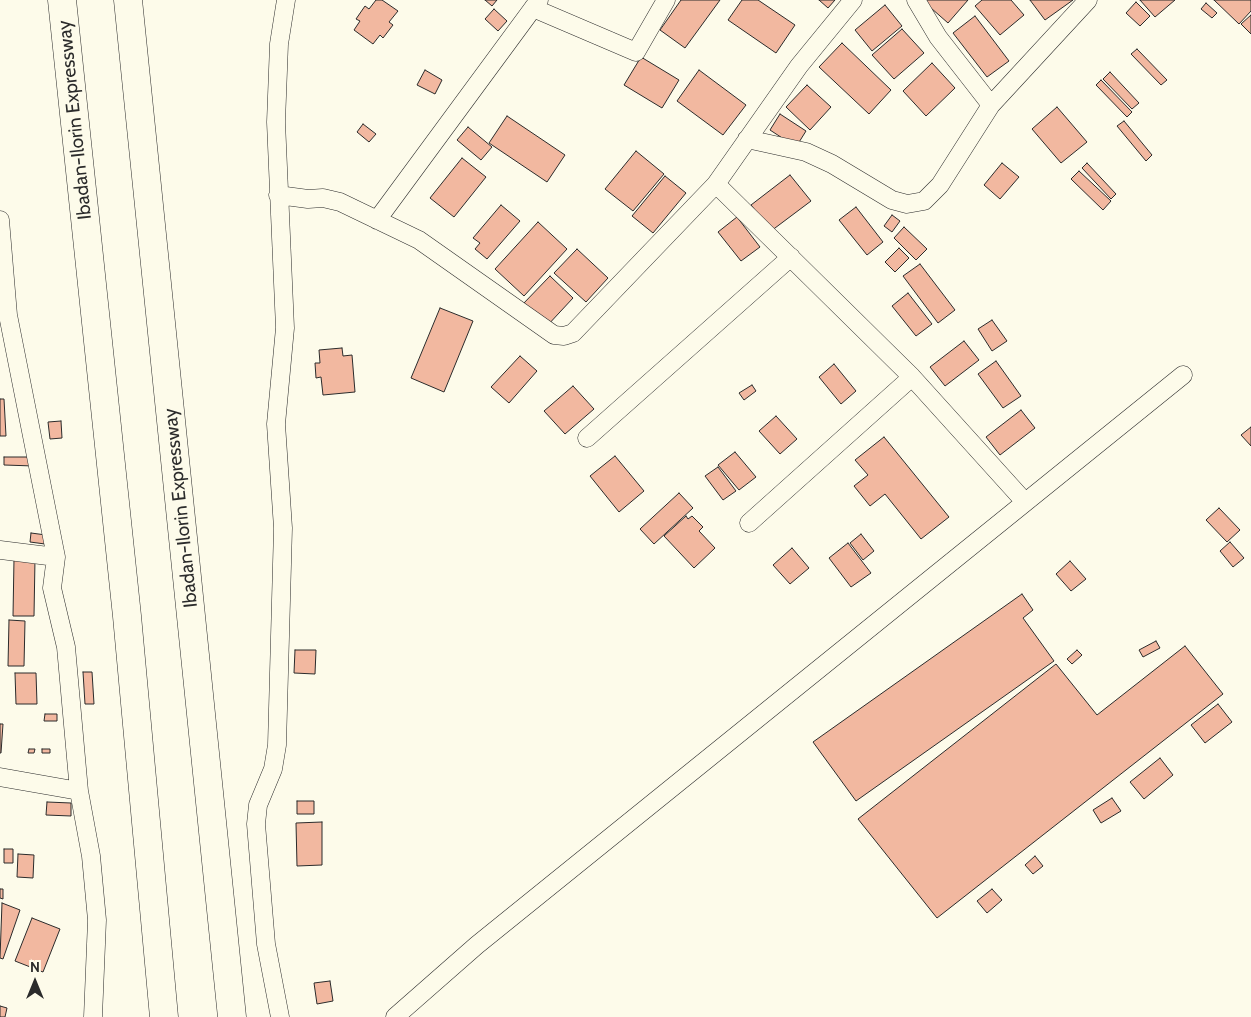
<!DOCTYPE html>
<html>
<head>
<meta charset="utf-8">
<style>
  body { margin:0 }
  #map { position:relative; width:1251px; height:1017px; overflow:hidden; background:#fdfbea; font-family:Cabin,sans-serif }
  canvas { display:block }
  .north { position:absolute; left:10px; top:957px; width:50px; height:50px; -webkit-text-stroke:4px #fdfbea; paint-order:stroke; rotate:0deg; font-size:14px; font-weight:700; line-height:20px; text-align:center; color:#2b2b2b }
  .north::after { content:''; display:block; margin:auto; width:18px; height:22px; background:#2b2b2b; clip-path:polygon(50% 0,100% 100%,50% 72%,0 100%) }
</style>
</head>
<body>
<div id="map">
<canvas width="1251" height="1017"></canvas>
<div class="north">N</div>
</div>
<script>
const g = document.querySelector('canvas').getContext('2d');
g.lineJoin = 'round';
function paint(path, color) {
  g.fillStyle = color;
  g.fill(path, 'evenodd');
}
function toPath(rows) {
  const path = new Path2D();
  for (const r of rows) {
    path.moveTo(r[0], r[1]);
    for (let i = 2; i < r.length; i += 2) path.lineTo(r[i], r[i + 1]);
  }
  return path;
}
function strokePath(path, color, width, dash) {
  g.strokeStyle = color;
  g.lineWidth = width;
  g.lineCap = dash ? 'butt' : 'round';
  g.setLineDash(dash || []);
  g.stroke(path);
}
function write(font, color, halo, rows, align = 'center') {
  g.font = font + ' Cabin,sans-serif';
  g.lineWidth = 4;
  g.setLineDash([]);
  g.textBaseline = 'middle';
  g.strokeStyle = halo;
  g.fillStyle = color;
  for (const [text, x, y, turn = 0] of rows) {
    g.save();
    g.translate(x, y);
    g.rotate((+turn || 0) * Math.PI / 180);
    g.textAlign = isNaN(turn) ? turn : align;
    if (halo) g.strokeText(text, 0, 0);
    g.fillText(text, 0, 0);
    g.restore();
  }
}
const building = toPath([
  [376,0,382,0,398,11,389,22,393,25,383,38,380,35,373,44,354,30,360,21,356,19,365,6,369,9,376,0],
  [485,0,497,0,492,6,485,0],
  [681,0,720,0,685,48,660,30,681,0],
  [742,0,758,0,795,25,776,53,728,20,742,0],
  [819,0,835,0,828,8,819,0],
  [924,0,968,0,948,23,923,1,924,0],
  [982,0,1011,0,1024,15,1000,35,975,6,982,0],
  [1030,0,1073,0,1045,20,1030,0],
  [1140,0,1175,0,1155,17,1140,0],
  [1214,0,1251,0,1251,11,1239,24,1214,0],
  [1136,2,1150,16,1140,26,1126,13,1136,2],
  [1206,3,1217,13,1212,18,1201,9,1206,3],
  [885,5,902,26,872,51,855,30,885,5],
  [494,9,507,21,498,31,485,19,494,9],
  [1251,15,1251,34,1241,24,1251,15],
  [975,16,1009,61,987,77,953,33,975,16],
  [902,29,924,53,894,79,872,55,902,29],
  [842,43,891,90,869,114,819,67,842,43],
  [1137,49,1167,80,1161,85,1131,54,1137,49],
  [641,57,679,80,662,108,624,85,641,57],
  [932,63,955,88,926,116,903,91,932,63],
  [425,70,442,80,435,94,417,85,425,70],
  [699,70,746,105,723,135,677,101,699,70],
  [1110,72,1139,103,1132,109,1103,79,1110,72],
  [1101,80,1132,112,1127,117,1096,85,1101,80],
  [807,85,831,107,810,130,786,107,807,85],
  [1057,107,1087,142,1061,163,1032,129,1057,107],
  [780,114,806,131,796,147,770,130,780,114],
  [507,116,565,155,547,182,489,143,507,116],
  [1124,121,1152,155,1146,161,1117,126,1124,121],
  [363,124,376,134,369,142,357,132,363,124],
  [468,127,492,147,481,160,457,140,468,127],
  [636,151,664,174,633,211,605,189,636,151],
  [462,158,486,177,454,217,430,198,462,158],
  [1002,163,1019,177,1000,199,984,185,1002,163],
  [1087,163,1116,194,1111,199,1082,168,1087,163],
  [1079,171,1111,201,1103,210,1071,179,1079,171],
  [790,175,811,201,771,231,751,205,790,175],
  [665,176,686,193,653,233,632,216,665,176],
  [501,205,520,221,487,259,475,249,480,243,473,238,501,205],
  [856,207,883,242,867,255,839,220,856,207],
  [892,215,900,221,892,232,884,226,892,215],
  [737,217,760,247,741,261,718,232,737,217],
  [538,222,567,249,524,296,495,269,538,222],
  [904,227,927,249,916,260,894,238,904,227],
  [899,248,909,258,895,272,885,262,899,248],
  [577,249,608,278,586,302,554,273,577,249],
  [920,264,955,310,938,323,903,276,920,264],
  [550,276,573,298,546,327,522,305,550,276],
  [908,293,932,324,916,336,892,306,908,293],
  [440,308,473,321,444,392,411,378,440,308],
  [992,320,1007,341,992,351,978,329,992,320],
  [964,341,979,360,945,386,930,367,964,341],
  [342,348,343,356,352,355,355,392,323,395,321,377,316,378,315,363,320,363,319,350,342,348],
  [520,356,537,371,509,403,491,387,520,356],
  [996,361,1021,396,1003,408,978,374,996,361],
  [834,364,856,391,841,404,819,377,834,364],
  [752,385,756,391,744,400,739,393,752,385],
  [573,386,594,409,565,434,544,411,573,386],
  [0,399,4,399,6,436,0,436,0,399],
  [1021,410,1035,428,1000,455,986,437,1021,410],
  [776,416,797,439,780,454,759,431,776,416],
  [61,421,62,438,50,439,48,422,61,421],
  [1251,427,1251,446,1241,435,1251,427],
  [884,437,949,517,921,539,885,494,870,506,854,486,868,475,855,460,884,437],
  [735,452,756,477,739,490,718,465,735,452],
  [615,456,644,491,619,512,590,476,615,456],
  [4,457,34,457,34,466,4,465,4,457],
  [718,467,736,491,723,500,705,476,718,467],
  [679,493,693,508,654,544,640,529,679,493],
  [1219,508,1240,530,1227,542,1206,520,1219,508],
  [686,516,688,519,692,516,703,527,699,531,715,548,694,568,664,536,686,516],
  [31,533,46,535,45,544,30,542,31,533],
  [861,534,874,551,863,560,850,543,861,534],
  [1230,542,1244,558,1233,567,1220,551,1230,542],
  [848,543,871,573,851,587,829,558,848,543],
  [792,548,809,568,790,584,773,565,792,548],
  [14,559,35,559,34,616,13,616,14,559],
  [1070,561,1086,579,1071,591,1056,574,1070,561],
  [1022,594,1033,610,1023,618,1054,661,856,801,813,742,1022,594],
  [9,620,25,621,24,666,8,666,9,620],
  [1156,641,1160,648,1143,657,1139,650,1156,641],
  [1185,646,1223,694,937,918,858,819,1056,664,1097,715,1185,646],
  [295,650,316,650,315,674,294,673,295,650],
  [1077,650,1082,655,1072,664,1067,659,1077,650],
  [83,672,92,672,94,704,85,704,83,672],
  [15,673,36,673,37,704,16,704,15,673],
  [1218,704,1232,722,1205,743,1191,725,1218,704],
  [45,714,57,714,57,721,44,721,45,714],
  [0,724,3,724,1,753,0,753,0,724],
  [29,749,35,749,34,753,28,753,29,749],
  [42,749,50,749,50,753,42,753,42,749],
  [1160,758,1173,775,1144,799,1130,782,1160,758],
  [1112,798,1121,811,1101,823,1093,810,1112,798],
  [297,801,314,801,314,814,297,814,297,801],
  [47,802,71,803,71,816,46,815,47,802],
  [322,822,322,865,297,866,296,823,322,822],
  [4,849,13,849,13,863,4,863,4,849],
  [18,854,34,855,33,878,17,877,18,854],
  [1035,856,1043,866,1033,874,1025,865,1035,856],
  [0,889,3,889,3,899,0,898,0,889],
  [992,889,1002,900,987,913,977,901,992,889],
  [2,903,20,910,3,959,0,958,2,903],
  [32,918,60,929,43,972,15,961,32,918],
  [330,981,333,1001,317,1004,314,983,330,981],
  [0,1006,7,1008,5,1017,0,1017,0,1006]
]);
paint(building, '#f2b8a0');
strokePath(building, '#2b2b2b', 1);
const minor = toPath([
  [916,0,938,37,991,105],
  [533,8,636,52,666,0],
  [747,139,806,152,832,164,892,200,907,204,924,201,940,185,991,105,1088,0],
  [716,184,912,377,1025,502],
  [278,195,308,199,323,198,340,202,419,240,554,335,564,336,573,333,716,184,799,66,853,0],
  [0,220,8,315,56,557,52,588,66,647,79,791,91,856,97,920,93,1017],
  [377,220,539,0],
  [587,438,791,257],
  [749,523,912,377],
  [0,550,56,557],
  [0,777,79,791],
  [280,1017,266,944,256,824,258,805,273,769,277,745,283,528,276,424,285,328,276,122,279,44,286,0],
  [395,1017,477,945,1183,375]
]);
const motorway = toPath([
  [62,0,127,616,164,1017],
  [128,0,232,1017]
]);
strokePath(minor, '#2b2b2b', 19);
strokePath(motorway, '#2b2b2b', 29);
strokePath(minor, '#fdfbea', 18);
strokePath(motorway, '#fdfbea', 28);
write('19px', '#2b2b2b', '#fdfbea', [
  ["Ibadan-Ilorin Expressway",75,120,-96],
  ["Ibadan-Ilorin Expressway",181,508,-96]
]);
</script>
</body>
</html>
